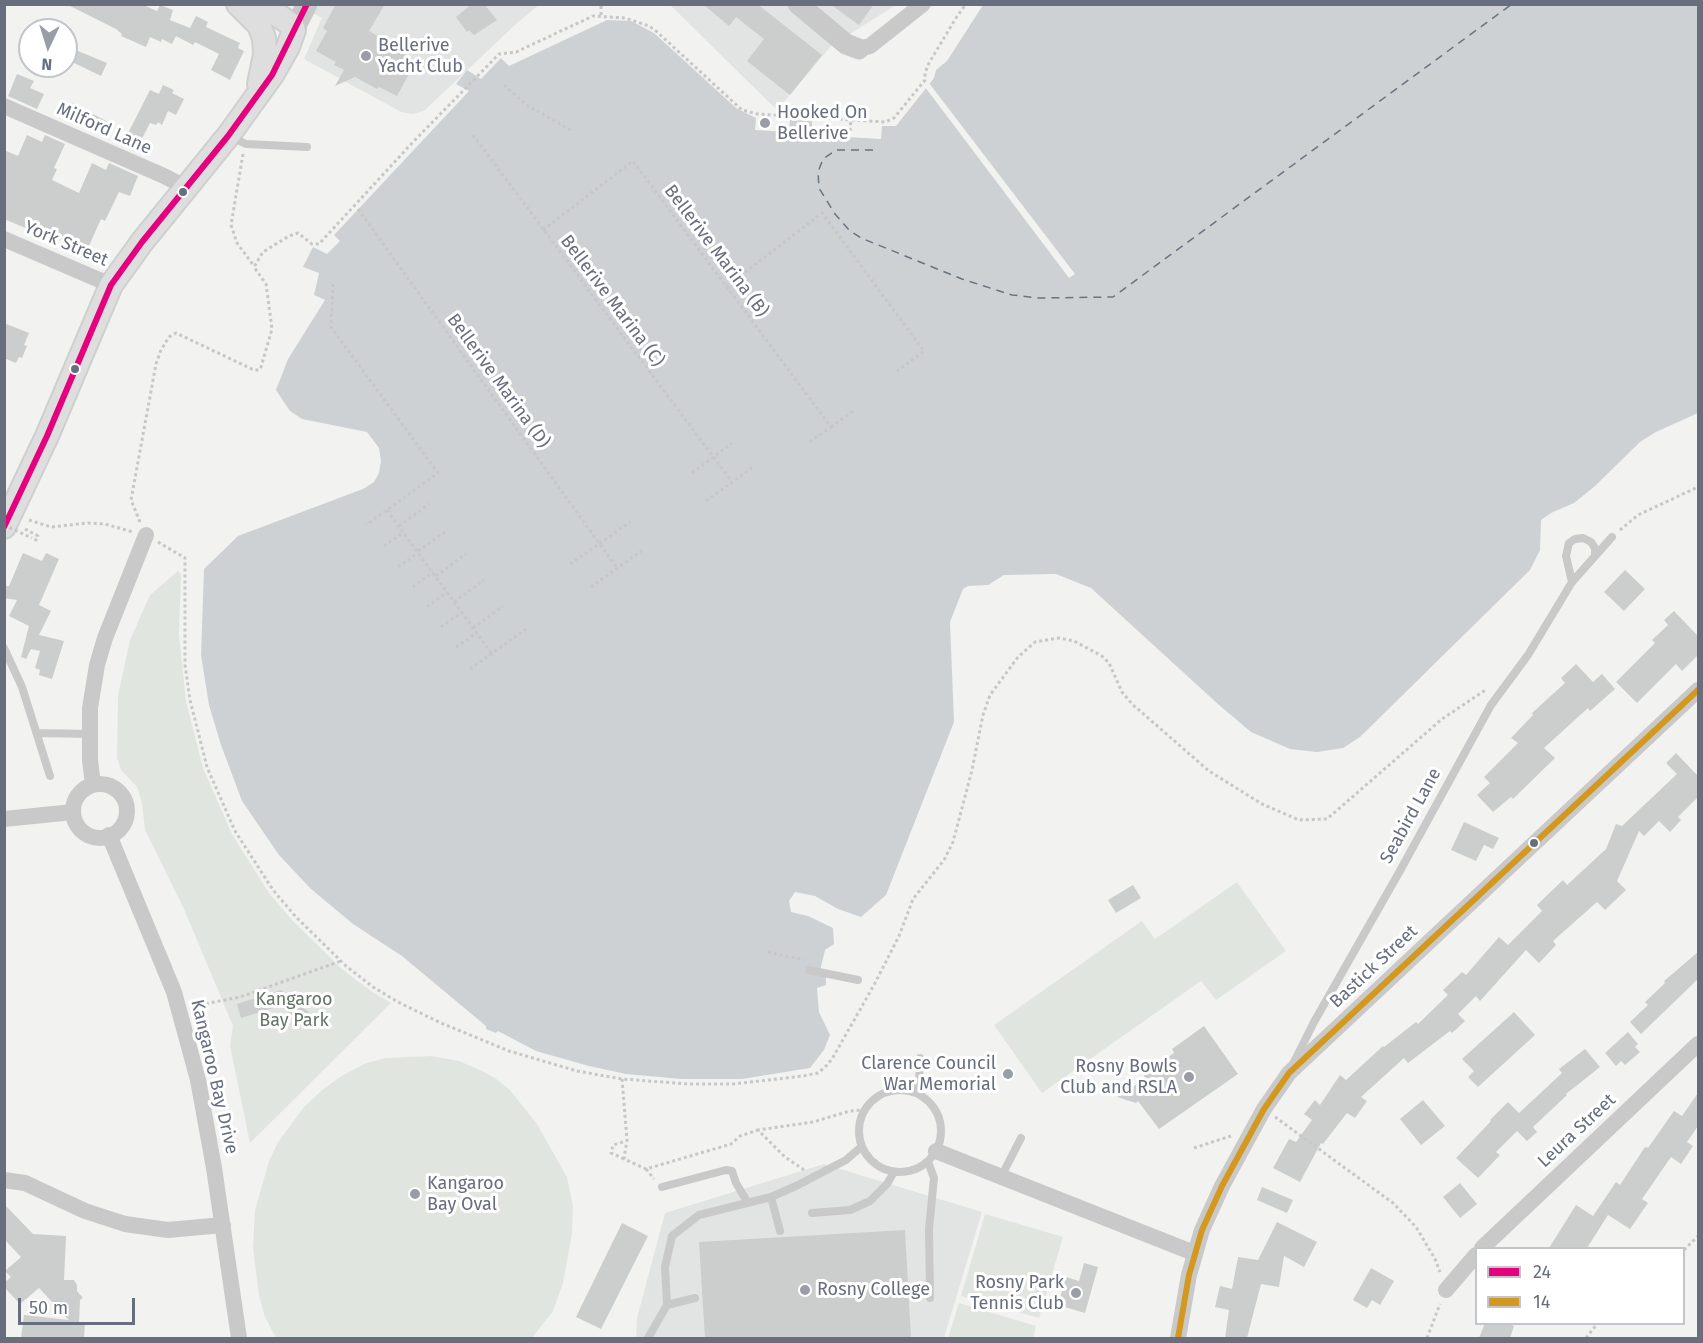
<!DOCTYPE html>
<html>
<head>
<meta charset="utf-8">
<style>
  body { margin:0 }
  #map { position:relative; width:1703px; height:1343px; overflow:hidden; background:#f2f3f1; font-family:"Fira Sans",sans-serif }
  canvas { display:block }
  .frame { position:absolute; inset:0; border:6px solid #676e7d; pointer-events:none }
  .legend { position:absolute; left:1475px; top:1247px; width:210px; height:78px; box-sizing:border-box; background:#fff; border:2px solid #c2c5cb; margin:0; padding:8px 10px; list-style:none; font-size:18px; color:#676e7d }
  .legend li { display:flex; align-items:center; gap:12px; height:30px }
  .legend b { width:30px; border:2px solid #c2c5cb }
  .north { position:absolute; left:18px; top:18px; width:60px; height:60px; box-sizing:border-box; background:#fff; border:2px solid #c2c5cb; border-radius:50%; rotate:184deg; font-size:16px; font-weight:700; line-height:24px; text-align:center; color:#676e7d }
  .north::after { content:''; display:block; margin:auto; width:21px; height:27px; background:#989da6; clip-path:polygon(50% 0,100% 100%,50% 72%,0 100%) }
  .scale { position:absolute; left:18px; top:1298px; width:117px; height:27px; box-sizing:border-box; border:3px solid #676e7d; border-top:0; padding-left:8px; font-size:18px; line-height:21px; white-space:nowrap; color:#676e7d; -webkit-text-stroke:4px #fff; paint-order:stroke }
</style>
</head>
<body>
<div id="map">
<canvas width="1703" height="1343"></canvas>
<div class="frame"></div>
<ul class="legend">
<li><b style="height:8px;background:#e5007d"></b>24</li>
<li><b style="height:8px;background:#d3981f"></b>14</li>
</ul>
<div class="north">N</div>
<div class="scale">50 m</div>
</div>
<script>
const g = document.querySelector('canvas').getContext('2d');
g.lineJoin = 'round';
function paint(path, color) {
  g.fillStyle = color;
  g.fill(path, 'evenodd');
}
function toPath(rows) {
  const path = new Path2D();
  for (const r of rows) {
    if (r.length === 3) {
      path.moveTo(r[0] + r[2], r[1]);
      path.arc(r[0], r[1], r[2], 0, 2 * Math.PI);
      continue;
    }
    path.moveTo(r[0], r[1]);
    for (let i = 2; i < r.length; i += 2) path.lineTo(r[i], r[i + 1]);
  }
  return path;
}
function strokePath(path, color, width, dash) {
  g.strokeStyle = color;
  g.lineWidth = width;
  g.lineCap = dash ? 'butt' : 'round';
  g.setLineDash(dash || []);
  g.stroke(path);
}
function write(font, color, halo, rows, align = 'center') {
  g.font = font + ' "Fira Sans",sans-serif';
  g.lineWidth = 6;
  g.setLineDash([]);
  g.textBaseline = 'middle';
  g.strokeStyle = halo;
  g.fillStyle = color;
  for (const [text, x, y, turn = 0] of rows) {
    g.save();
    g.translate(x, y);
    g.rotate((+turn || 0) * Math.PI / 180);
    g.textAlign = isNaN(turn) ? turn : align;
    if (halo) g.strokeText(text, 0, 0);
    g.fillText(text, 0, 0);
    g.restore();
  }
}
paint(toPath([
  [893,4,894,6,831,46,777,110,670,5],
  [299,5,539,5,516,24,424,111,412,114,401,112,304,59,322,18],
  [824,1164,982,1212,944,1338,636,1338,637,1318,665,1213]
]), '#e2e4e3');
paint(toPath([
  [178,571,181,574,179,635,186,701,203,768,232,834,269,893,292,920,342,969,371,991,391,1003,250,1143,230,1046,233,1026,184,909,145,830,142,803,137,787,121,770,117,758,118,695,130,640,150,595],
  [1237,882,1286,951,1216,1000,1201,981,1042,1093,994,1025,1142,921,1155,939],
  [431,1056,459,1061,480,1070,495,1078,510,1090,537,1124,567,1177,573,1206,572,1234,563,1283,553,1311,532,1338,276,1338,265,1317,259,1296,253,1248,255,1210,269,1161,278,1142,304,1107,321,1091,340,1077,364,1064,385,1058],
  [985,1214,1063,1237,1039,1318,961,1296],
  [959,1303,1036,1326,1033,1338,948,1338]
]), '#e1e5e0');
paint(toPath([
  [983,5,1698,5,1698,413,1656,432,1640,442,1595,486,1574,503,1551,513,1541,520,1540,550,1530,570,1360,737,1343,748,1317,752,1290,749,1251,732,1219,705,1091,588,1056,574,1004,575,988,585,968,586,963,589,950,622,954,722,886,895,861,917,838,909,815,896,795,892,789,901,791,912,808,916,833,928,834,944,825,950,819,975,826,977,826,985,817,988,819,1012,830,1035,824,1050,810,1068,742,1079,682,1079,626,1074,589,1066,536,1051,498,1031,496,1033,486,1029,486,1026,402,956,353,924,311,889,279,855,242,801,221,745,209,705,201,655,204,569,238,536,363,489,374,482,379,473,381,461,379,448,367,432,302,419,290,411,276,390,288,359,325,300,314,295,319,273,303,267,313,247,327,254,340,241,334,235,469,91,456,84,467,70,481,79,501,58,509,66,607,20,631,21,654,33,736,108,756,118,755,130,789,132,790,120,812,121,812,135,881,139,882,126,896,126,934,78,936,70,947,61]
]), '#cdd1d4');
paint(toPath([
  [928,80,929,83,1075,274,1069,278,925,87,923,85]
]), '#f2f3f1');
strokePath(toPath([
  [873,150,836,150,823,159,818,172,819,188,835,214,849,230,861,238,962,279,1012,295,1039,298,1113,297,1512,4]
]), '#687481', 1.5, [8, 6]);
paint(toPath([
  [66,4,141,4,157,11,160,5,173,10,170,20,190,28,196,16,208,22,206,27,240,43,238,48,244,51,230,80,211,70,219,54,195,42,193,45,176,36,172,44,162,39,161,42,150,37,146,47,121,36,122,34,116,29],
  [336,4,385,4,369,31,395,46,394,49,416,61,397,96,379,87,377,89,355,77,335,86,344,70,334,65,336,62,316,51,327,31,323,28],
  [472,4,484,4,497,20,474,35,469,30,467,32,456,17],
  [703,4,757,4,822,55,790,95,747,61,764,39,736,17,729,26],
  [830,4,874,4,859,25],
  [66,46,107,63,101,76,66,59],
  [17,74,34,81,30,88,44,94,37,109,8,96],
  [163,85,174,90,172,93,184,99,176,115,168,111,162,125,158,122,156,125,150,123,135,152,122,145,150,90,159,94],
  [70,102,110,123,104,135,63,114],
  [27,135,42,142,45,135,65,144,54,168,57,169,52,180,79,193,92,163,106,170,109,163,138,176,130,196,119,192,105,221,101,219,88,248,75,242,74,246,41,231,40,234,4,219,4,150,18,156],
  [4,323,29,333,24,345,27,346,22,358,19,357,16,363,4,358],
  [23,553,42,561,46,553,59,559,39,605,51,611,39,635,64,641,52,679,39,675,40,670,35,668,40,651,31,649,26,659,21,657,29,626,9,616,17,600,4,598,4,586,9,586],
  [1625,570,1645,589,1624,611,1604,592],
  [1674,611,1698,636,1698,655,1682,671,1676,664,1637,703,1616,682,1655,643,1652,640,1668,625,1664,620],
  [1576,664,1593,682,1602,674,1615,689,1590,711,1588,708,1544,748,1555,758,1513,799,1511,797,1493,812,1477,795,1490,783,1484,777,1518,743,1511,738,1533,715,1532,713,1565,683,1561,678],
  [1676,753,1698,776,1698,797,1678,817,1681,820,1670,832,1659,821,1644,836,1639,831,1617,881,1626,890,1605,910,1597,902,1553,941,1556,945,1539,963,1526,950,1480,1001,1476,996,1458,1014,1465,1021,1452,1033,1450,1031,1408,1063,1404,1058,1361,1097,1367,1101,1355,1118,1347,1113,1323,1144,1321,1143,1300,1182,1273,1168,1289,1139,1296,1142,1312,1120,1304,1114,1315,1100,1320,1105,1340,1075,1346,1080,1383,1046,1384,1047,1416,1022,1418,1024,1448,995,1443,990,1462,972,1466,975,1499,937,1508,945,1542,911,1537,905,1563,880,1567,885,1606,849,1616,824,1622,826,1677,774,1666,763],
  [1464,822,1499,838,1493,849,1484,845,1476,861,1451,850],
  [1133,885,1141,898,1116,913,1108,900],
  [1698,952,1698,979,1641,1034,1630,1022,1648,1005,1645,1002,1665,983,1664,981],
  [281,990,316,1018,302,1023,280,1006,241,1018,237,1004],
  [1514,1012,1535,1035,1478,1087,1468,1077,1474,1071,1462,1059],
  [1204,1026,1238,1074,1159,1129,1138,1101,1136,1103,1117,1097,1143,1080,1145,1072,1164,1069,1160,1063,1174,1053,1172,1049],
  [1628,1032,1638,1044,1635,1047,1640,1052,1625,1065,1621,1061,1616,1066,1605,1053],
  [1585,1049,1600,1067,1566,1094,1567,1095,1533,1127,1537,1132,1527,1141,1517,1131,1496,1152,1500,1155,1478,1178,1456,1158,1491,1121,1490,1120,1508,1102,1519,1113,1562,1073,1559,1069],
  [1698,1093,1698,1126,1687,1142,1693,1146,1681,1164,1671,1157,1642,1199,1648,1203,1630,1229,1608,1215,1587,1248,1549,1248,1576,1205,1593,1216,1616,1182,1620,1185,1645,1147,1648,1148,1674,1111,1682,1116],
  [1423,1100,1445,1126,1421,1145,1400,1119],
  [1460,1183,1477,1204,1460,1218,1443,1197],
  [1262,1187,1293,1200,1287,1213,1257,1200],
  [4,1204,33,1234,66,1236,64,1280,74,1280,77,1285,77,1291,83,1298,80,1300,79,1323,85,1323,84,1338,21,1338,24,1315,69,1320,39,1288,20,1304,4,1287,4,1283,11,1277,5,1271,21,1257,4,1239],
  [1277,1222,1317,1242,1304,1267,1284,1256,1279,1287,1261,1284,1247,1338,1225,1338,1229,1310,1215,1307,1220,1286,1232,1289,1238,1257,1258,1260],
  [622,1223,648,1236,601,1329,576,1317],
  [905,1230,911,1338,705,1338,699,1242],
  [1084,1263,1098,1267,1085,1313,1058,1305,1066,1277,1079,1281],
  [1371,1268,1394,1281,1380,1305,1372,1300,1367,1308,1353,1300],
  [1485,1323,1507,1323,1514,1326,1510,1338,1479,1338]
]), '#cccdcd');
const secondary = toPath([
  [238,4,259,25,264,38,265,55,259,84],
  [4,527,47,436,111,285,142,242,228,136,272,75,288,47,294,30,292,25,279,16,251,4]
]);
strokePath(secondary, '#cecfcf', 26);
strokePath(toPath([
  [601,15,601,4],
  [504,85,525,104,572,131],
  [850,131,851,120],
  [473,135,732,482],
  [243,154,231,225,237,243,254,266],
  [358,209,617,568],
  [543,230,633,161,831,427,809,442],
  [333,284,331,327,438,473,366,525],
  [726,287,822,213,924,351,897,371],
  [831,427,853,411],
  [692,473,732,443],
  [706,501,753,467],
  [387,510,492,654],
  [29,520,51,527,88,523,105,524,133,532],
  [140,522,131,500,156,364,161,350,169,337,176,333,254,370,259,370,261,367,272,329,266,284,254,267,263,252,289,236,298,233,312,244,319,244,413,142,499,54,516,52,593,16,625,18,649,26,656,31,742,110,757,114,885,122,894,118,925,80,925,73,929,63,956,18,966,4],
  [399,526,429,504],
  [25,529,38,536,36,540,32,538],
  [1620,530,1638,515,1698,487],
  [158,542,185,558,185,665,190,700,207,767,235,831,273,890,296,917,346,966,373,987,398,1002,441,1023,509,1051,577,1071,622,1079,689,1084,733,1084,803,1076,818,1073,825,1067,832,1059,874,985,899,936,913,899,944,860,953,842,972,770,983,715,990,695,1018,657,1035,642,1059,638,1074,641,1102,656,1109,663,1122,692,1132,704,1209,771,1262,804,1299,820,1327,819,1442,719,1487,689],
  [384,546,404,532],
  [418,551,448,530],
  [570,564,630,522],
  [398,567,418,553],
  [436,576,466,554],
  [413,587,433,572],
  [591,587,644,549],
  [454,602,484,580],
  [427,607,447,592],
  [441,627,462,612],
  [473,628,503,606],
  [456,647,477,633],
  [470,669,526,629],
  [768,952,804,960],
  [194,1006,240,997,341,961],
  [622,1079,627,1140,624,1159,646,1169,731,1144,740,1136,758,1130],
  [1275,1117,1393,1203,1416,1227,1435,1259,1440,1272],
  [1194,1148,1231,1136],
  [624,1159,611,1153,613,1145,626,1141],
  [646,1169,654,1179],
  [804,1170,785,1157,758,1130,813,1122,850,1111,864,1110],
  [1684,1250,1698,1236],
  [1427,1338,1440,1304],
  [1586,1338,1597,1324]
]), '#c7c7c7', 3, [3, 3]);
strokePath(toPath([
  [229,136,246,144,307,147],
  [1572,582,1566,556,1569,543,1575,539,1583,538,1591,542,1595,548,1595,556],
  [4,648,22,687,50,776],
  [38,733,90,734],
  [809,970,858,980],
  [1293,1064,1314,1022,1401,869,1491,705,1528,655,1572,582,1612,537],
  [900,1131,41],
  [916,1093,919,1083,920,1058],
  [928,1162,934,1178,929,1229,930,1298],
  [1002,1175,1021,1138],
  [662,1187,726,1170,732,1171,736,1183,748,1203],
  [771,1197,780,1231],
  [812,1213,850,1210,870,1201,887,1184,894,1172],
  [667,1305,695,1298],
  [648,1338,667,1305,665,1267,672,1236,699,1215,771,1197,796,1186,846,1160,861,1147]
]), '#c9c9ca', 8);
strokePath(toPath([
  [859,49,870,46,923,4],
  [4,106,164,176,187,188],
  [4,239,111,285],
  [100,811,27],
  [93,785,90,760,90,708,97,665,105,638,146,535],
  [4,819,73,812],
  [109,835,174,992,198,1080,214,1168,239,1338],
  [936,1151,1194,1253],
  [4,1180,25,1183,85,1211,125,1224,168,1230,223,1225],
  [1482,1248,1698,1044],
  [1446,1290,1476,1255],
  [1178,1338,1189,1275,1202,1230,1222,1186,1264,1109,1289,1073,1698,690]
]), '#c9c9ca', 16);
strokePath(toPath([
  [798,4,846,44,859,49],
  [294,30,307,4]
]), '#c9c9ca', 21);
strokePath(secondary, '#dedede', 22);
strokePath(toPath([
  [4,525,32,538]
]), '#c7c7c7', 3, [3, 3]);
strokePath(toPath([
  [4,527,47,436,111,285,142,242,228,136,272,75,307,4]
]), '#e5007d', 6);
strokePath(toPath([
  [1178,1338,1189,1275,1202,1230,1222,1186,1264,1109,1289,1073,1698,690]
]), '#d3981f', 6);
for (const [x, y, r, color] of [
  [366,56,6,"#989da6"],
  [765,123,6,"#989da6"],
  [183,192,5,"#676e7d"],
  [75,369,5,"#676e7d"],
  [1534,843,5,"#676e7d"],
  [1008,1074,6,"#989da6"],
  [1189,1077,6,"#989da6"],
  [415,1194,6,"#989da6"],
  [805,1290,6,"#989da6"],
  [1076,1293,6,"#989da6"]
]) {
  const dot = new Path2D();
  dot.arc(x, y, r, 0, 2 * Math.PI);
  g.fillStyle = color;
  g.fill(dot);
  strokePath(dot, '#fff', 2);
}
write('18px', '#676e7d', '#fff', [
  ["Bellerive",378,46],
  ["Yacht Club",378,67],
  ["Hooked On",777,113],
  ["Bellerive",777,134],
  ["Clarence Council",996,1064,"right"],
  ["War Memorial",996,1085,"right"],
  ["Rosny Bowls",1177,1067,"right"],
  ["Club and RSLA",1177,1088,"right"],
  ["Kangaroo",427,1184],
  ["Bay Oval",427,1205],
  ["Rosny Park",1064,1283,"right"],
  ["Tennis Club",1064,1304,"right"],
  ["Rosny College",817,1290]
], 'left');
write('18px', '#676e7d', '#fff', [
  ["Milford Lane",104,129,24],
  ["York Street",66,244,23],
  ["Bellerive Marina (B)",716,251,53],
  ["Bellerive Marina (C)",612,301,53],
  ["Bellerive Marina (D)",498,381,54],
  ["Seabird Lane",1411,816,-61],
  ["Bastick Street",1374,967,-43],
  ["Kangaroo Bay Drive",214,1077,77],
  ["Leura Street",1577,1131,-43]
]);
write('18px', '#647565', '#fff', [
  ["Kangaroo",294,1000],
  ["Bay Park",294,1021]
]);
</script>
</body>
</html>
